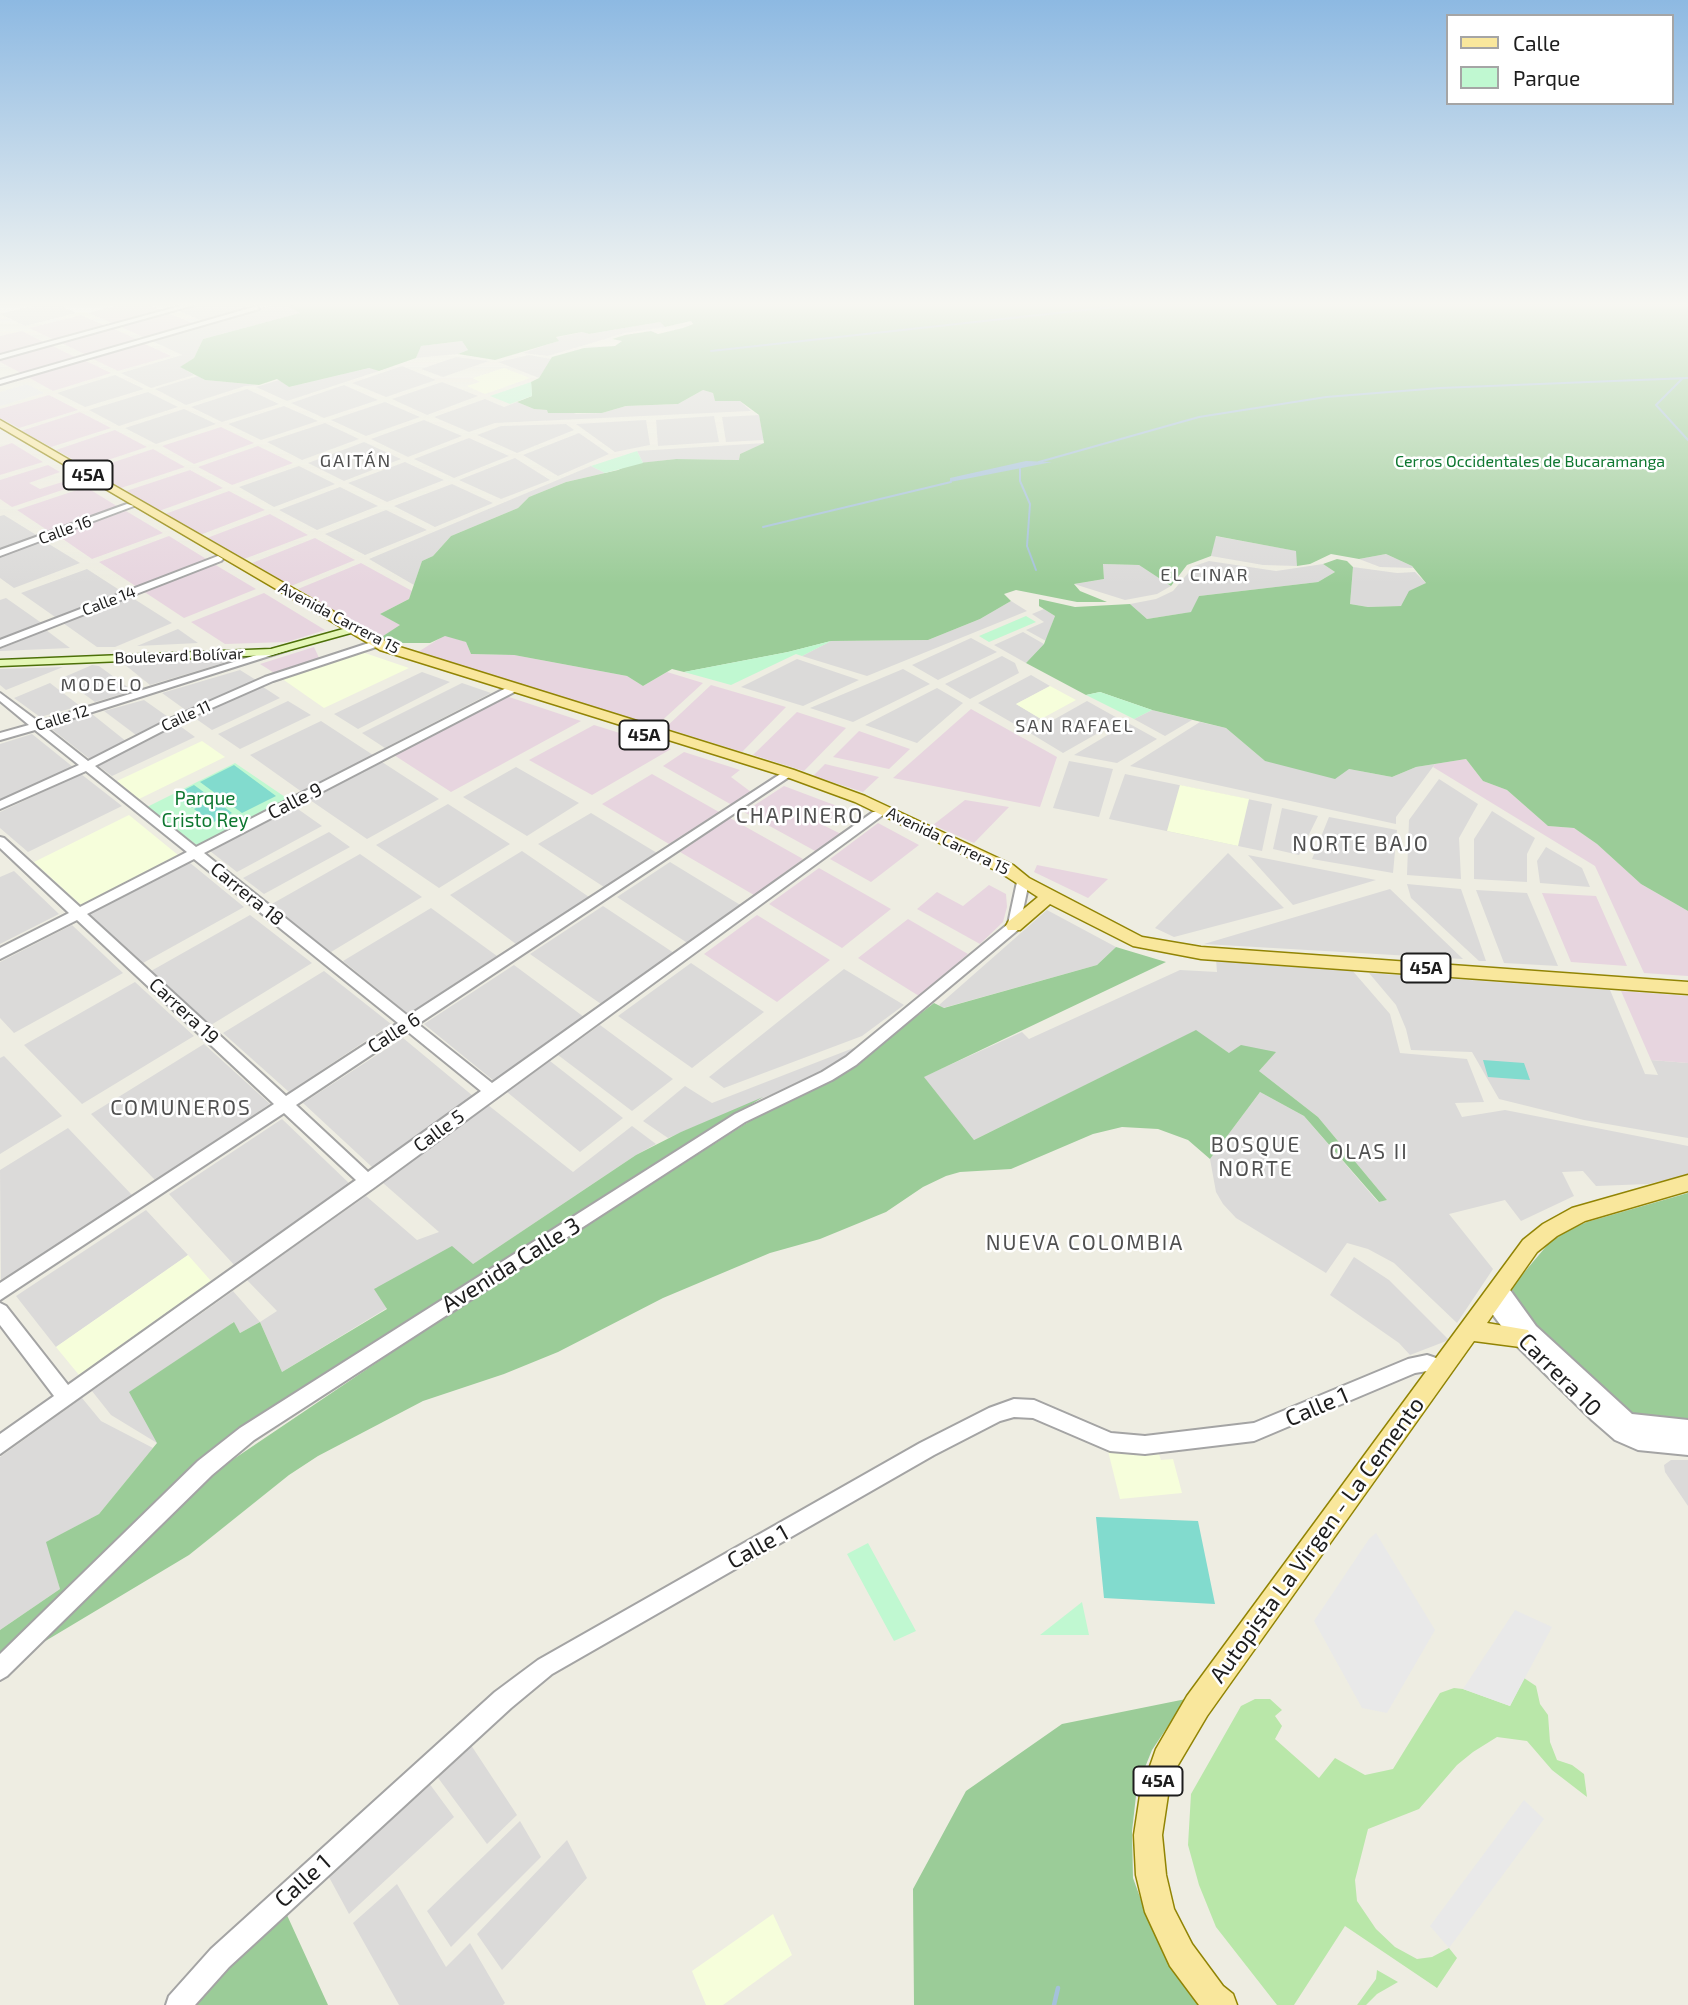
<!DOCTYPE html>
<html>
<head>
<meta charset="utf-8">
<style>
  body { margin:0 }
  #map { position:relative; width:1688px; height:2005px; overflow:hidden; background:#eeede2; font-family:"Exo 2",sans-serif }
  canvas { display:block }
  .legend { position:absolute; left:1446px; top:14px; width:228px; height:91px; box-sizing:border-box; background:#fff; border:2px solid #a5a5a5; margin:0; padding:9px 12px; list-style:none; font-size:21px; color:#1d1d1d }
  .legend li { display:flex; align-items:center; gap:14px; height:35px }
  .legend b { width:35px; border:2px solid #a5a5a5 }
</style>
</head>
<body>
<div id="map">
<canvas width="1688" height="2005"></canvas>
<ul class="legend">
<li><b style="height:9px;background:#f9e79c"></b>Calle</li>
<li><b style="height:19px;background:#c0f8d1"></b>Parque</li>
</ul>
</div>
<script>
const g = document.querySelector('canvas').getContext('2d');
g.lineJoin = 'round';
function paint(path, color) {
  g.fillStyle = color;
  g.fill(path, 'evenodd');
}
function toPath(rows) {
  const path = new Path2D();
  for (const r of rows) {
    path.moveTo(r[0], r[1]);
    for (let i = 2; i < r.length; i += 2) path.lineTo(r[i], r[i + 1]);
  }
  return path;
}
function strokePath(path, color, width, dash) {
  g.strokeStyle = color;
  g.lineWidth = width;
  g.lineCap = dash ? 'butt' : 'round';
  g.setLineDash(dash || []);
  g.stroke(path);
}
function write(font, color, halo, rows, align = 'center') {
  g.font = font + ' "Exo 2",sans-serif';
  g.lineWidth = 5;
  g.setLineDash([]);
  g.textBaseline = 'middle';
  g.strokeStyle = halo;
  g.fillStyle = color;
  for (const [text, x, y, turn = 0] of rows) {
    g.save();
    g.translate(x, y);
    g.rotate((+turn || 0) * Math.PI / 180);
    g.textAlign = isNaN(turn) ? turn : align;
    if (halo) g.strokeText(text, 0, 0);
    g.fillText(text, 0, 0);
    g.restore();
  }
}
paint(toPath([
  [36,305,59,305,76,313,25,326,0,314],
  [198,305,242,305,251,308,204,322,177,310],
  [272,305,293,305,290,306,301,313,203,339,194,358,181,367,194,375,151,388,121,373,182,355,150,340],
  [660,322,665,327,625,333,548,356,523,353,558,341,555,338,582,332,589,334],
  [462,341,468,350,458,354,416,358,420,346],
  [529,355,552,359,539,378,498,362],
  [456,357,489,361,443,377,421,369],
  [402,366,436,380,386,397,352,383],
  [369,368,379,371,287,401,256,387,279,380,289,387],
  [115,375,144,389,85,407,57,393],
  [198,376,205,380,259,385,245,386,186,405,155,389],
  [442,382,478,396,427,415,392,399],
  [344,385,378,400,324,418,291,403],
  [247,389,279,404,222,422,191,407],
  [703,390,713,393,715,401,740,401,751,411,495,423,469,432,434,417,485,399,504,407,517,402,534,409,548,410,548,413,572,412,576,414,602,413,626,406,678,404],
  [148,392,178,407,119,426,89,410],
  [385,402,420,417,366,436,331,420],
  [284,406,318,421,261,440,228,424],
  [184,409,216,424,156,444,125,428],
  [759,415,764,440,726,442,722,417],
  [714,416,719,442,658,446,656,420],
  [424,420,462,436,408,457,371,439],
  [646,420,650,445,615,452,576,424],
  [325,423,359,439,302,460,267,442],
  [566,424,574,430,517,453,477,435,501,426],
  [579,433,609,454,558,476,523,455],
  [469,438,509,456,454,478,414,459],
  [364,442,401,459,344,481,308,463],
  [765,443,740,454,739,460,675,459,643,463,637,451],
  [515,458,550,480,501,499,459,480],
  [405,462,444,480,387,502,348,483],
  [299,466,335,484,274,507,239,487],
  [591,466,605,473,566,482,529,497,518,508,451,536,433,556,422,561,414,585,369,559],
  [452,484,493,503,435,527,394,506],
  [340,487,378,506,317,530,279,510],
  [386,510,427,530,365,555,325,534],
  [4,515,38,536,0,550,0,516],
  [1215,536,1297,551,1297,566,1263,565,1211,556],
  [44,541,80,563,14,588,0,578,0,557],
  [1386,554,1412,566,1413,568,1380,567,1359,559],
  [1209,561,1276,571,1323,564,1335,572,1318,582,1199,596,1192,612,1147,619,1130,604,1156,599,1173,591,1194,566],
  [1103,564,1139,565,1171,586,1157,594,1125,600,1074,584,1104,579],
  [1353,567,1397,573,1415,572,1426,583,1401,606,1368,607,1350,604],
  [87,569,124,593,58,619,21,593],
  [131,597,172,623,115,647,97,647,63,623],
  [6,598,43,624,0,641,0,600],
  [1011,601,1027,611,867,676,802,656,831,641,928,640,980,619],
  [1044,609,1055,616,1046,641,1026,630,1044,622,1032,614],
  [178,629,198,643,137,646],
  [46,630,70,648,0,651,0,649],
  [1023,632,1044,644,1026,663,994,645],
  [971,638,997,652,938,680,912,665],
  [1002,656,1015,663,1019,673,970,699,945,684],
  [226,659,227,662,150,685,124,664],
  [797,659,859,680,803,706,741,687],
  [92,665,99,666,133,691,95,702,62,678],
  [63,667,6,690,0,685,0,669],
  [903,669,930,684,853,722,810,708],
  [240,670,256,680,187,711,162,693],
  [422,672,450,682,358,729,334,714],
  [1031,675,1050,686,1016,704,1041,719,1023,729,978,703],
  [50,683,80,706,40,717,14,698],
  [462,683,491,693,385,748,362,733],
  [260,685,280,698,212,730,192,716],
  [937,688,963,703,917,743,865,725],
  [144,700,171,719,136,735,104,711],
  [288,701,311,715,240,749,218,734],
  [1087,701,1121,720,1063,753,1030,733],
  [1152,710,1192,720,1165,736,1134,719],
  [92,714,127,742,91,760,49,727],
  [321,721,373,755,302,792,250,755],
  [1200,722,1226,728,1265,761,1349,769,1392,777,1416,767,1435,764,1396,817,1396,824,1130,766],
  [176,723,195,737,112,776,97,765],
  [1128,723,1157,739,1117,763,1074,755],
  [32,734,73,767,0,801,0,744],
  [1069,761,1113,769,1099,817,1053,808],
  [382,762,439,799,367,839,310,800],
  [516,767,579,803,527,836,463,797],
  [81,774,122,806,28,852,0,828,0,812],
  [1125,774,1272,804,1262,851,1109,819],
  [1439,779,1478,804,1459,838,1461,879,1407,875,1409,820],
  [448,804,510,844,439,888,376,845],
  [295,807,322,826,237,872,210,851],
  [1282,808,1318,816,1299,855,1273,849],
  [1492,811,1535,838,1527,854,1527,882,1474,879,1474,839],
  [591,813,657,853,604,887,538,844],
  [1329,817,1397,830,1393,873,1312,859],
  [329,832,350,847,264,894,243,878],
  [1546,847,1582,868,1590,887,1540,883,1537,861],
  [522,851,589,897,516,944,450,895],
  [1228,853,1284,908,1174,937,1155,928],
  [360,854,422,897,331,952,270,905],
  [1248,855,1376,880,1293,905],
  [189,862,244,907,143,963,89,914],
  [670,862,742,906,689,944,617,897],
  [14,871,59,914,0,944,0,877],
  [1407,884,1461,889,1486,961,1479,961,1411,898],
  [1390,889,1463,959,1204,944],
  [1476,890,1527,893,1558,966,1504,963],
  [603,906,674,953,601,1004,530,954],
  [431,908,497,956,408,1014,343,961],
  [1047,910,1116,947,1097,965,943,1008,939,1005],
  [250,915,312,963,211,1025,151,971],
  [72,925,123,973,14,1033,0,1018,0,962],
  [1216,959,1351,969,1390,1014,1400,1053,1467,1059,1484,1102,1455,1103,1462,1117,1505,1110,1688,1146,1688,1175,1648,1184,1596,1186,1583,1171,1562,1172,1574,1196,1521,1221,1505,1200,1449,1214,1493,1269,1457,1323,1394,1263,1368,1249,1347,1243,1326,1273,1236,1218,1223,1204,1216,1192,1210,1159,1260,1092,1304,1116,1378,1202,1387,1200,1318,1117,1259,1071,1275,1052,1229,1053,1195,1031,974,1140,923,1077,1022,1032,1029,1039,1180,970,1217,972],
  [691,963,764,1012,692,1068,618,1016],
  [514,965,584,1017,494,1081,424,1024],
  [844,969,904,1005,862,1036,724,1088,709,1077],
  [324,971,391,1024,289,1092,223,1033],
  [1369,973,1610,990,1645,1074,1658,1075,1651,1060,1688,1063,1688,1138,1584,1120,1499,1099,1472,1052,1411,1050,1406,1029,1396,1005],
  [135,982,194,1036,82,1104,24,1045],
  [600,1025,673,1079,632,1111,558,1055],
  [403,1038,473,1096,372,1167,303,1103],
  [204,1044,270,1104,155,1180,91,1114],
  [856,1047,842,1060,820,1074,668,1138,643,1121,685,1086,712,1103],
  [4,1056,62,1116,0,1154,0,1058],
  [550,1061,623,1118,580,1152,507,1092],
  [488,1105,573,1172,632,1126,656,1144,636,1155,473,1264,375,1288,387,1308,282,1372,260,1322,240,1333,233,1322,157,1443,111,1415,92,1391,233,1291,260,1322,277,1311,247,1280,366,1196,417,1240,439,1232,383,1183],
  [282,1119,351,1185,236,1267,169,1194],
  [68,1128,132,1195,1,1282,0,1170],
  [146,1210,188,1255,56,1347,16,1296],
  [1354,1257,1389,1280,1449,1340,1410,1355,1399,1343,1330,1295],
  [82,1398,101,1421,153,1448,99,1514,47,1542,60,1589,0,1630,0,1457],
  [1671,1460,1688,1460,1688,1506,1665,1472,1664,1465],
  [467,1739,517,1815,487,1844,433,1771],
  [426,1779,454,1817,349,1914,324,1868],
  [520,1821,541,1857,451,1947,427,1911],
  [567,1840,587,1878,502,1970,477,1934],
  [397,1884,446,1967,470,1943,505,2003,503,2005,399,2005,353,1923]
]), '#dbdad9');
paint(toPath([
  [118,305,149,305,163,311,114,324,88,313],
  [168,313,195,324,145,338,119,326],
  [81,315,106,326,54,340,29,328],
  [112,328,139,340,86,355,60,342],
  [22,331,46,343,0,355,0,336],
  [143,343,171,356,118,371,91,358],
  [51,345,77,358,21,373,0,362,0,359],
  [84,360,111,373,53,391,26,376],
  [49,395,78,410,19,428,0,418,0,409],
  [80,412,111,428,51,447,21,431],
  [221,427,254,443,194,464,162,446],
  [115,430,147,447,87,467,56,450],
  [12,443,43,462,0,475,0,447],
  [258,446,293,463,232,485,198,467],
  [153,449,185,467,121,488,90,470],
  [48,465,60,472,29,483,40,489,72,479,80,484,12,507,0,499,0,480],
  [190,470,223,488,159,511,126,491],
  [86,487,120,508,50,532,17,510],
  [229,491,265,510,200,535,165,514],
  [126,511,163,533,92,559,57,535],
  [270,514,308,535,244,559,207,538],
  [169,536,208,560,137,587,99,562],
  [315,538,355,560,291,586,252,563],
  [361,563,412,591,409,599,380,614,401,625,380,638,298,589],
  [214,564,256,589,184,618,143,591],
  [264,593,325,630,287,642,225,644,191,622],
  [445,635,466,642,471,654,514,655,627,676,643,686,667,672,703,683,656,726,418,652],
  [314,647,320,660,276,674,260,664],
  [711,685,786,707,742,752,665,728],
  [506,696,581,721,451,792,394,755],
  [971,709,1057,757,1040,807,893,778],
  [797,712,846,728,804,771,753,755],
  [594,725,671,749,592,795,529,760],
  [859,731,910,749,889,769,833,757],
  [684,752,740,770,731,777,751,792,732,805,663,766],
  [1466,759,1483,781,1507,790,1548,826,1574,828,1597,844,1641,884,1688,911,1688,976,1644,973,1595,866,1433,767,1435,764],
  [825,764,879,777,863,792,813,776],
  [652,774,719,812,669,844,602,804],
  [784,786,845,809,823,825,841,834,817,852,744,812],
  [965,800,1009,807,974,843,933,825],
  [730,818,803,859,754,895,680,852],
  [878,823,919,845,871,882,830,859],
  [1037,865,1108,879,1088,898,1034,872],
  [819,868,891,909,842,948,769,904],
  [989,885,1006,894,1007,907,1003,922,980,944,917,909,937,892,963,906],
  [1542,893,1596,896,1627,966,1571,962],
  [757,915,830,960,777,1002,704,954],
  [908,919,968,954,919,996,858,958],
  [1621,991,1688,996,1688,1063,1651,1060]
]), '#e7d5df');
paint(toPath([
  [504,368,530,378,485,394,467,386,480,382,473,378],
  [362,652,409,668,324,708,281,678],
  [1050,686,1076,700,1041,719,1016,704],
  [202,741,225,757,139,799,117,781],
  [1180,785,1249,799,1238,846,1167,831],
  [129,815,178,855,81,905,34,862],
  [188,1255,211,1281,79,1375,56,1347],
  [1157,1448,1161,1460,1173,1459,1182,1493,1120,1499,1108,1451],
  [773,1914,792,1955,723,2005,706,2005,692,1971]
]), '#f6fedb');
paint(toPath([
  [1524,1678,1536,1686,1540,1704,1548,1715,1550,1742,1557,1760,1572,1765,1584,1774,1587,1797,1552,1770,1527,1741,1497,1737,1473,1752,1457,1765,1419,1809,1368,1829,1355,1880,1357,1901,1376,1929,1395,1947,1417,1959,1432,1957,1449,1948,1457,1958,1437,1988,1345,1926,1294,2005,1277,2005,1216,1927,1199,1885,1188,1845,1191,1794,1241,1706,1255,1699,1270,1699,1282,1710,1275,1716,1282,1726,1275,1739,1319,1778,1335,1758,1365,1775,1393,1769,1440,1693,1454,1688,1463,1689,1510,1706],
  [1377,1970,1398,1982,1377,1994,1366,2005,1357,2005,1376,1979]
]), '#b9e7a9');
paint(toPath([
  [293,305,1688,305,1688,911,1641,884,1597,844,1574,828,1548,826,1507,790,1483,781,1466,759,1416,767,1392,777,1349,769,1335,779,1265,761,1226,728,1152,710,1100,692,1086,695,1026,663,1044,644,1055,616,1039,606,1039,599,1075,607,1130,604,1147,619,1191,612,1199,596,1318,582,1335,572,1323,564,1337,559,1347,561,1353,567,1350,604,1368,607,1401,606,1409,591,1426,583,1412,566,1386,554,1359,559,1331,554,1310,564,1297,566,1296,551,1216,536,1211,556,1187,565,1171,586,1139,565,1103,564,1104,579,1074,584,1080,591,1107,602,1077,602,1016,590,1004,594,1011,601,980,619,928,640,831,641,788,652,684,672,672,669,643,686,627,676,514,655,471,654,466,642,445,636,430,643,393,643,380,638,400,625,380,614,409,599,422,561,433,556,451,536,518,508,529,497,566,482,618,470,630,464,676,459,739,460,740,454,764,443,759,415,740,401,715,401,713,393,703,390,678,404,626,406,602,413,548,413,547,410,534,409,517,402,532,396,531,382,539,378,552,357,584,348,615,346,622,341,612,339,625,335,651,331,658,334,683,328,693,324,691,321,665,327,660,322,589,334,582,332,556,337,559,341,495,360,458,354,468,350,462,341,421,346,416,358,379,371,369,368,289,387,277,379,259,385,205,380,180,367,194,358,203,339,300,313,289,307],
  [1116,947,1166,962,924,1077,974,1140,1196,1030,1229,1053,1241,1045,1276,1052,1259,1071,1318,1117,1387,1200,1379,1202,1304,1116,1260,1092,1210,1159,1188,1140,1158,1129,1122,1127,1093,1134,1011,1169,960,1172,946,1176,923,1187,886,1212,820,1239,770,1253,663,1298,558,1352,504,1374,423,1401,318,1456,289,1475,189,1555,27,1652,213,1473,453,1311,753,1119,837,1078,934,1003,944,1008,1097,965],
  [763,1097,245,1425,0,1657,0,1630,60,1589,46,1542,99,1514,157,1443,129,1392,234,1322,240,1333,260,1322,282,1372,387,1309,374,1289,452,1246,473,1264,636,1155,681,1132],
  [1688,1193,1688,1422,1641,1418,1630,1412,1533,1324,1511,1288,1549,1243,1568,1230,1587,1222],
  [1186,1699,1152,1750,1137,1787,1132,1831,1133,1878,1148,1919,1171,1962,1204,2005,914,2005,913,1889,966,1791,1062,1724],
  [281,1902,328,2005,182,2005]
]), '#9bcc98');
paint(toPath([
  [531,382,532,396,510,404,490,396],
  [637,451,643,463,605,473,591,466],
  [1026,616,1036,622,989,642,979,636],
  [831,641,802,656,796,654,731,685,684,672,788,652],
  [1100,692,1152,710,1134,719,1086,695],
  [235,763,288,799,198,846,147,807],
  [868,1543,916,1631,894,1641,847,1554],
  [1082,1602,1089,1635,1040,1635]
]), '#c0f8d1');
paint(toPath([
  [234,765,276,796,242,813,200,782],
  [194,785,212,798,192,808,174,795],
  [214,799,232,813,212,823,194,809],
  [1483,1060,1524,1063,1530,1080,1488,1077],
  [1096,1517,1198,1521,1215,1604,1104,1598]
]), '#82dbce');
paint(toPath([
  [27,384,44,393,0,406,0,392],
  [1376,1533,1435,1630,1387,1713,1362,1708,1314,1621,1369,1539],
  [1515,1610,1552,1627,1510,1706,1463,1689],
  [1524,1800,1544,1819,1449,1948,1430,1926]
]), '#e9e9e9');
paint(toPath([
  [1026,461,1052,462,950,482,950,478]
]), '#a4c1da');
strokePath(toPath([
  [711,351,1130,305],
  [1682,379,1656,405,1688,440],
  [1039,462,1199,417,1326,397,1440,388,1688,378],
  [1020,469,1020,481,1030,504,1027,546,1036,570],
  [763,527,951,482]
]), '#a4c1da', 2);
strokePath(toPath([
  [1054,2005,1058,1988]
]), '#a4c1da', 4.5);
const tertiary = toPath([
  [184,305,194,305,0,359,0,355,184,305],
  [257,306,259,309,0,384,0,380,257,306],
  [127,504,134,506,0,556,0,550,127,504],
  [218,556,223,559,221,561,0,647,0,640,218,556],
  [378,640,382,641,382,645,273,681,180,722,95,766,196,847,512,685,520,685,520,689,204,853,408,1016,785,771,793,771,795,773,418,1024,492,1083,873,812,881,812,883,815,375,1187,0,1454,0,1434,54,1396,0,1325,0,1303,6,1306,68,1385,356,1180,284,1113,0,1300,0,1283,274,1104,77,920,0,959,0,948,69,913,0,848,0,837,4,838,80,907,187,852,86,771,0,809,0,801,79,765,35,730,0,740,0,733,29,725,0,701,0,693,39,722,279,648,288,650,45,727,88,761,172,718,265,677,378,640],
  [194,859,398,1023,286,1096,87,914,194,859],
  [407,1031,481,1091,368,1172,296,1105,407,1031],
  [1023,878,1029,882,1019,929,856,1065,832,1080,745,1122,254,1440,212,1475,7,1676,0,1680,0,1654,198,1461,240,1428,735,1114,822,1072,846,1057,1008,924,1017,882,1023,878],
  [1499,1281,1505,1283,1536,1326,1632,1414,1688,1420,1688,1455,1638,1450,1615,1440,1592,1420,1514,1343,1485,1304,1482,1299,1485,1294,1492,1292,1490,1288,1493,1283,1499,1281],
  [1427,1355,1448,1362,1451,1368,1448,1374,1442,1376,1427,1371,1415,1373,1254,1441,1145,1454,1110,1451,1033,1418,1014,1417,1000,1421,934,1455,552,1674,511,1708,229,1967,195,2005,166,2005,169,1996,211,1949,495,1692,538,1660,920,1443,989,1408,1014,1399,1034,1400,1111,1433,1145,1436,1254,1423,1408,1359,1427,1355]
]);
const secondary = toPath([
  [354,626,360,629,358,631,271,655,0,666,0,660,271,649,354,626]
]);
const primary = toPath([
  [0,420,390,644,794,770,865,796,1013,865,1029,878,1142,937,1201,947,1688,982,1688,994,1201,959,1133,946,1050,904,1020,930,1008,930,1006,926,1008,922,1038,897,1001,873,855,802,784,776,380,650,0,427,0,420],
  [1688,1175,1688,1191,1585,1221,1557,1236,1537,1252,1487,1323,1528,1330,1531,1337,1528,1344,1520,1347,1474,1341,1207,1716,1178,1765,1168,1795,1162,1835,1166,1875,1174,1909,1192,1944,1223,1986,1233,1994,1237,2005,1199,2005,1170,1966,1145,1912,1136,1875,1134,1835,1140,1795,1156,1749,1187,1696,1523,1240,1543,1224,1572,1208,1688,1175]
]);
strokePath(tertiary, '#a4a4a4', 4);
strokePath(secondary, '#4c7008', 3);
strokePath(primary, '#918404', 3);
paint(tertiary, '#fff');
paint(secondary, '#e5f7b7');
paint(primary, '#f9e79c');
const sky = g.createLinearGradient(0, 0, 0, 585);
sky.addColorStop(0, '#8db9e2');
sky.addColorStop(0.52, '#f7f7f2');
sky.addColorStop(1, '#f7f7f200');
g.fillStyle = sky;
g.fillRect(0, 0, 1688, 585);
write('16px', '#0e7730', '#fff', [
  ["Cerros Occidentales de Bucaramanga",1530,462]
]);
write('16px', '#1d1d1d', '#fff', [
  ["Calle 16",65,530,-20],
  ["Calle 14",109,601,-21],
  ["Avenida Carrera 15",339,618,28],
  ["Boulevard Bolívar",179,656,-2],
  ["Calle 11",186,716,-25],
  ["Calle 12",62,718,-17],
  ["Avenida Carrera 15",948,841,26]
]);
g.letterSpacing = '2px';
write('18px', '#505050', '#fff', [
  ["GAITÁN",356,461],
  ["EL CINAR",1205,575],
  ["MODELO",102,685],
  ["SAN RAFAEL",1075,726]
]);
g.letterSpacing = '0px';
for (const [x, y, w] of [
  [88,475,49],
  [644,735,49],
  [1426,968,49],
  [1158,1781,49]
]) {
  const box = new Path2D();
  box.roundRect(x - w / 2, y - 14.5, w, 29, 5);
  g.fillStyle = '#fff';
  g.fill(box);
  strokePath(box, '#1d1d1d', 2);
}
write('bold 18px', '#1d1d1d', null, [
  ["45A",88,475],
  ["45A",644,735],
  ["45A",1426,968],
  ["45A",1158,1781]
]);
write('19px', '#0e7730', '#fff', [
  ["Parque",205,799],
  ["Cristo Rey",205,821]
]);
write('19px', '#1d1d1d', '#fff', [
  ["Calle 9",295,801,-27],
  ["Carrera 18",247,894,39],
  ["Carrera 19",184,1011,43],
  ["Calle 6",394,1033,-33],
  ["Calle 5",439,1131,-36]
]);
g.letterSpacing = '2px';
write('21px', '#505050', '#fff', [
  ["CHAPINERO",800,816],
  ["NORTE BAJO",1361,844],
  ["COMUNEROS",181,1108],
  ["BOSQUE",1256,1145],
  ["NORTE",1256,1169],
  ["OLAS II",1369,1152],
  ["NUEVA COLOMBIA",1085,1243]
]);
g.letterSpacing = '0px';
write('23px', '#1d1d1d', '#fff', [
  ["Avenida Calle 3",511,1265,-32],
  ["Carrera 10",1560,1375,45],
  ["Calle 1",1317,1407,-23],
  ["Autopista La Virgen - La Cemento",1317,1540,-54],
  ["Calle 1",758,1547,-29],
  ["Calle 1",303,1881,-42]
]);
</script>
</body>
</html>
